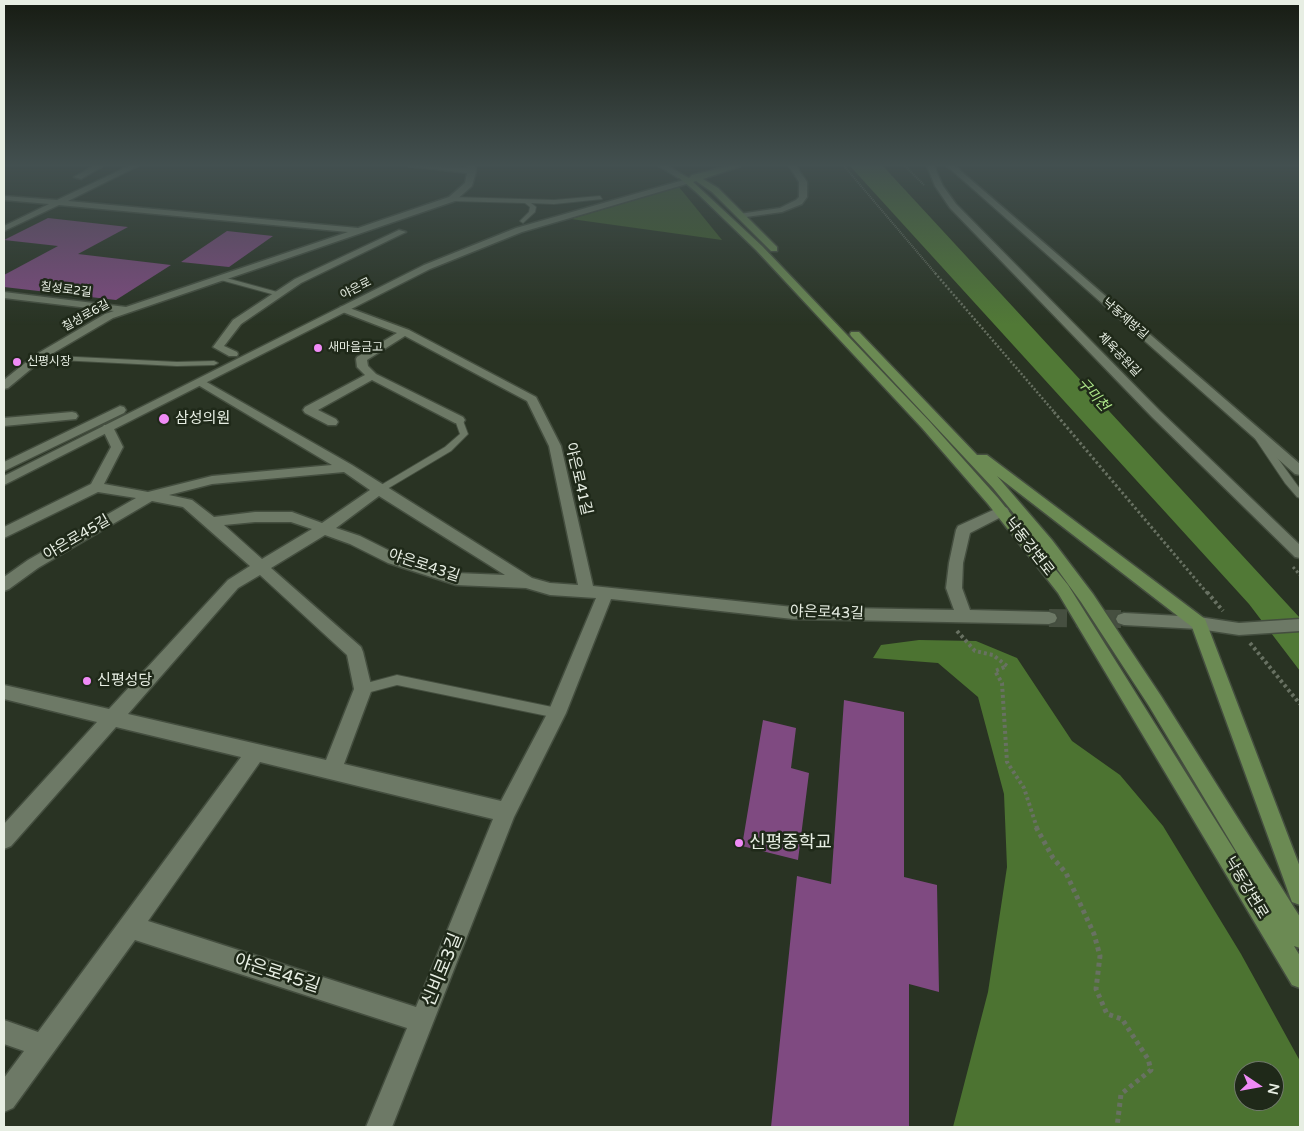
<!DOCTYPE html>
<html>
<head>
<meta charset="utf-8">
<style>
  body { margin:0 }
  #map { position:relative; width:1304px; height:1131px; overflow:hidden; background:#293323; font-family:"Varela Round",sans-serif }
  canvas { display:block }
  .frame { position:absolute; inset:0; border:5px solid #e7eee3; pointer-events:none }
  .north { position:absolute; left:1234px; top:1061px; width:50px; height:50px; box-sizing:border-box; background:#1f2919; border:1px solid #6f786a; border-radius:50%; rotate:102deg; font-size:14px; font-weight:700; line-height:20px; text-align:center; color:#e7eee3 }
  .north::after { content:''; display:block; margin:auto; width:18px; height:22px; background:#f08bf6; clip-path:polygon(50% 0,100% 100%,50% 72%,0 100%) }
</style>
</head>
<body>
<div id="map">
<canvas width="1304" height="1131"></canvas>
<div class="frame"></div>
<div class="north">N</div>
</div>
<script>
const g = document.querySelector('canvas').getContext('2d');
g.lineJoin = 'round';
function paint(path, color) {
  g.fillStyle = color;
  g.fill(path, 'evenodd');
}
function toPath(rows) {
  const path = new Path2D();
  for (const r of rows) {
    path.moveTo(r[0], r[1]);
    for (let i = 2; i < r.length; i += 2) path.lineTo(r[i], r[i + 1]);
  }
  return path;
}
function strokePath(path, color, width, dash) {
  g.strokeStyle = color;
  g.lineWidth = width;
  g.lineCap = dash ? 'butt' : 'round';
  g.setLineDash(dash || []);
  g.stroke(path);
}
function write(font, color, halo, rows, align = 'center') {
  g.font = font + ' "Varela Round","Noto Sans KR",sans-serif';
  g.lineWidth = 5;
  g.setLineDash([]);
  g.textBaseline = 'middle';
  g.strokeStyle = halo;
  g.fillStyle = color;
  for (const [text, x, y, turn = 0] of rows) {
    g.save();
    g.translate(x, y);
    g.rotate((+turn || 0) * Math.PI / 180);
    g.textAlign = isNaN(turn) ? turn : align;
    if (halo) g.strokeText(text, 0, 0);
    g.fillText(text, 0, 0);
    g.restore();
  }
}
paint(toPath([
  [679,187,722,240,571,219]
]), '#42612c');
paint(toPath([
  [919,640,976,641,1017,658,1072,741,1120,775,1163,826,1241,954,1300,1061,1300,1127,953,1127,988,992,1007,867,1004,794,978,697,938,663,873,658,881,645],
  [1244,1071,1274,1071,1274,1101,1244,1101]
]), '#4c7331');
paint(toPath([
  [850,166,883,166,1300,618,1300,671,1249,604]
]), '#517936');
paint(toPath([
  [48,218,128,227,78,254,171,265,116,300,4,287,4,275,58,246,4,240],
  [227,231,273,236,229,267,181,262],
  [844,700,904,712,904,877,937,885,939,992,909,984,909,1127,771,1127,797,876,831,884],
  [763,720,796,728,791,768,809,773,798,860,742,846]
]), '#7f4a81');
strokePath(toPath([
  [1049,618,1124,619]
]), '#464f40', 18, [18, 9]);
const service = toPath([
  [600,196,602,199,554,204,531,203,536,207,535,212,523,223,520,221,529,212,530,207,525,203,452,201,449,199,452,197,554,200,600,196],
  [219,276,281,293,282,294,279,296,217,279,217,277,219,276],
  [36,355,177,362,214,361,218,363,214,365,177,366,39,359,35,357,36,355],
  [456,418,462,418,468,434,451,451,382,492,376,492,374,490,376,488,445,447,460,434,455,420,456,418],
  [1258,434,1261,435,1300,489,1300,498,1297,497,1285,483,1254,437,1258,434],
  [397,675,557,708,561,709,563,713,561,717,557,718,397,685,363,694,359,692,357,689,359,686,363,684,397,675]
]);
const minor = toPath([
  [94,166,103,166,81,179,74,177,94,166],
  [129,166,138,166,68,201,358,228,449,197,465,183,467,173,409,166,467,168,467,166,475,166,476,171,472,186,455,201,113,318,43,359,8,388,4,389,4,380,35,355,105,314,114,311,4,298,4,292,126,307,348,232,59,205,4,231,4,226,49,204,4,200,4,196,57,200,129,166],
  [789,166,796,166,807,182,807,197,802,204,782,212,739,218,739,214,780,208,796,200,799,197,799,182,789,166],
  [927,166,934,166,943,186,956,204,1160,411,1300,545,1300,558,1295,557,1152,417,950,208,935,186,927,166],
  [947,166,955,166,1300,464,1300,475,1295,474,947,166],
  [399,230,406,232,301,283,241,324,224,346,237,352,238,354,237,356,229,356,213,347,233,320,295,279,399,230],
  [344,306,409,330,536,397,561,446,593,586,793,607,954,610,946,588,949,563,956,530,958,526,1002,506,1007,508,1009,511,1007,514,970,533,963,563,962,588,970,610,1049,612,1055,614,1057,618,1055,622,1049,624,793,619,611,599,566,713,514,817,392,1127,366,1127,407,1028,135,940,13,1108,4,1112,4,1078,24,1051,4,1044,4,1020,38,1032,241,757,116,727,11,846,4,849,4,824,97,722,4,699,4,685,109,709,228,580,250,566,183,507,152,501,38,568,9,589,4,591,4,577,28,560,136,498,98,492,4,538,4,527,91,484,111,447,102,428,104,425,112,425,123,447,104,484,148,492,212,476,332,465,193,382,199,379,203,380,352,465,532,578,550,583,578,585,549,446,527,401,405,336,367,360,368,366,376,374,463,417,465,420,463,423,455,423,372,380,318,410,336,419,338,422,336,425,328,425,305,413,303,410,305,407,365,375,357,367,356,359,357,357,397,333,340,311,340,307,344,306],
  [344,472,370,490,322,523,292,512,255,512,214,517,192,500,169,495,212,484,344,472],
  [379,496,505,575,456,573,398,555,360,536,336,528,379,496],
  [255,522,291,522,312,529,262,559,224,525,255,522],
  [325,535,350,544,388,563,456,585,526,588,550,595,596,598,549,710,501,801,344,764,372,689,363,652,361,647,271,568,325,535],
  [260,575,347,655,354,689,326,760,128,714,238,588,260,575],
  [260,762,493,819,416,1007,148,921,260,762],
  [72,412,76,413,78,416,76,419,4,426,4,418,72,412],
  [1124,613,1199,617,1239,623,1300,619,1300,631,1239,635,1199,629,1124,625,1118,623,1116,619,1118,615,1124,613]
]);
const tertiary = toPath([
  [659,166,668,166,685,176,678,178,659,166],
  [687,179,691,181,690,183,522,232,430,269,4,485,4,476,424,265,516,228,687,179],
  [120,406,124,407,126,410,124,413,4,471,4,462,120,406]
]);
const secondary = toPath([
  [730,166,741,166,703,179,718,188,777,247,777,251,771,251,712,192,696,181,693,182,762,246,930,422,998,498,1068,585,1263,896,1149,706,1081,602,1042,548,993,488,851,336,850,334,851,332,859,332,977,455,987,455,1205,619,1300,867,1300,905,1292,902,1289,894,1192,627,997,476,1052,540,1093,594,1161,696,1300,917,1300,948,1294,946,1300,956,1300,988,1292,985,1058,593,988,504,922,428,756,250,696,192,677,176,681,174,689,178,692,175,730,166]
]);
strokePath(service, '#444e3f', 2);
strokePath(minor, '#444e3f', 3);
strokePath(tertiary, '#444e3f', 3);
strokePath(secondary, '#444e3f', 3);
strokePath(toPath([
  [844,166,936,274],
  [905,166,924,185]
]), '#687162', 2, [1, 1]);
strokePath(toPath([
  [935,273,1055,413]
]), '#687162', 2.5, [2, 2]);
strokePath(toPath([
  [1054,412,1208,594],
  [1293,567,1300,575]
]), '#687162', 3, [2.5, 2.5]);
strokePath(toPath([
  [1207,592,1223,611],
  [957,631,975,651,993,655,1007,666,995,671,1002,683,1007,762,1024,788,1037,828],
  [1250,643,1300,704]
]), '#687162', 4, [3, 3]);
strokePath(toPath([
  [1036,827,1053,858,1066,873,1094,934,1100,956,1096,989,1107,1014,1122,1019,1148,1059,1151,1070,1121,1094,1117,1127]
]), '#687162', 5, [4, 4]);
paint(service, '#6d7966');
paint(minor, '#6d7966');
paint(tertiary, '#6d7966');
paint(secondary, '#6b8a53');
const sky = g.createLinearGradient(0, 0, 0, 325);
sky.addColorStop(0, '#171c13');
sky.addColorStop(0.51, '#435050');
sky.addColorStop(1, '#43505000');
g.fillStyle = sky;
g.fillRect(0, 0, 1304, 325);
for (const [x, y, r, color] of [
  [318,348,5,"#f08bf6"],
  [17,362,5,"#f08bf6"],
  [164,419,6,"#f08bf6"],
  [87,681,5,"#f08bf6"],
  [739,843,5,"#f08bf6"]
]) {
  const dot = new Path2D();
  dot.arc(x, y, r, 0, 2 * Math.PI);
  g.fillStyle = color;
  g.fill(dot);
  strokePath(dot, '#1f2919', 2);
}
write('12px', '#e7eee3', '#1f2919', [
  ["야은로",356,289,-27],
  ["칠성로2길",66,290,7],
  ["칠성로6길",86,316,-29],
  ["낙동제방길",1125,319,41],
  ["체육공원길",1119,355,46]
]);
write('12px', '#e7eee3', '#1f2919', [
  ["새마을금고",328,348],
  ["신평시장",27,362]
], 'left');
write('italic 14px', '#aee78a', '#1f2919', [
  ["구미천",1093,395,48]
]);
write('15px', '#e7eee3', '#1f2919', [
  ["삼성의원",175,419],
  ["신평성당",97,681]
], 'left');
write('15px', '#e7eee3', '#1f2919', [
  ["야은로41길",578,479,77],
  ["야은로45길",77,538,-30],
  ["낙동강변로",1029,547,52],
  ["야은로43길",424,566,18],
  ["야은로43길",827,613,2],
  ["낙동강변로",1246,888,59]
]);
write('18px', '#e7eee3', '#1f2919', [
  ["신평중학교",749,843]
], 'left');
write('18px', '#e7eee3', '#1f2919', [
  ["신비로3길",443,970,-68],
  ["야은로45길",277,974,18]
]);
</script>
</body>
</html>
